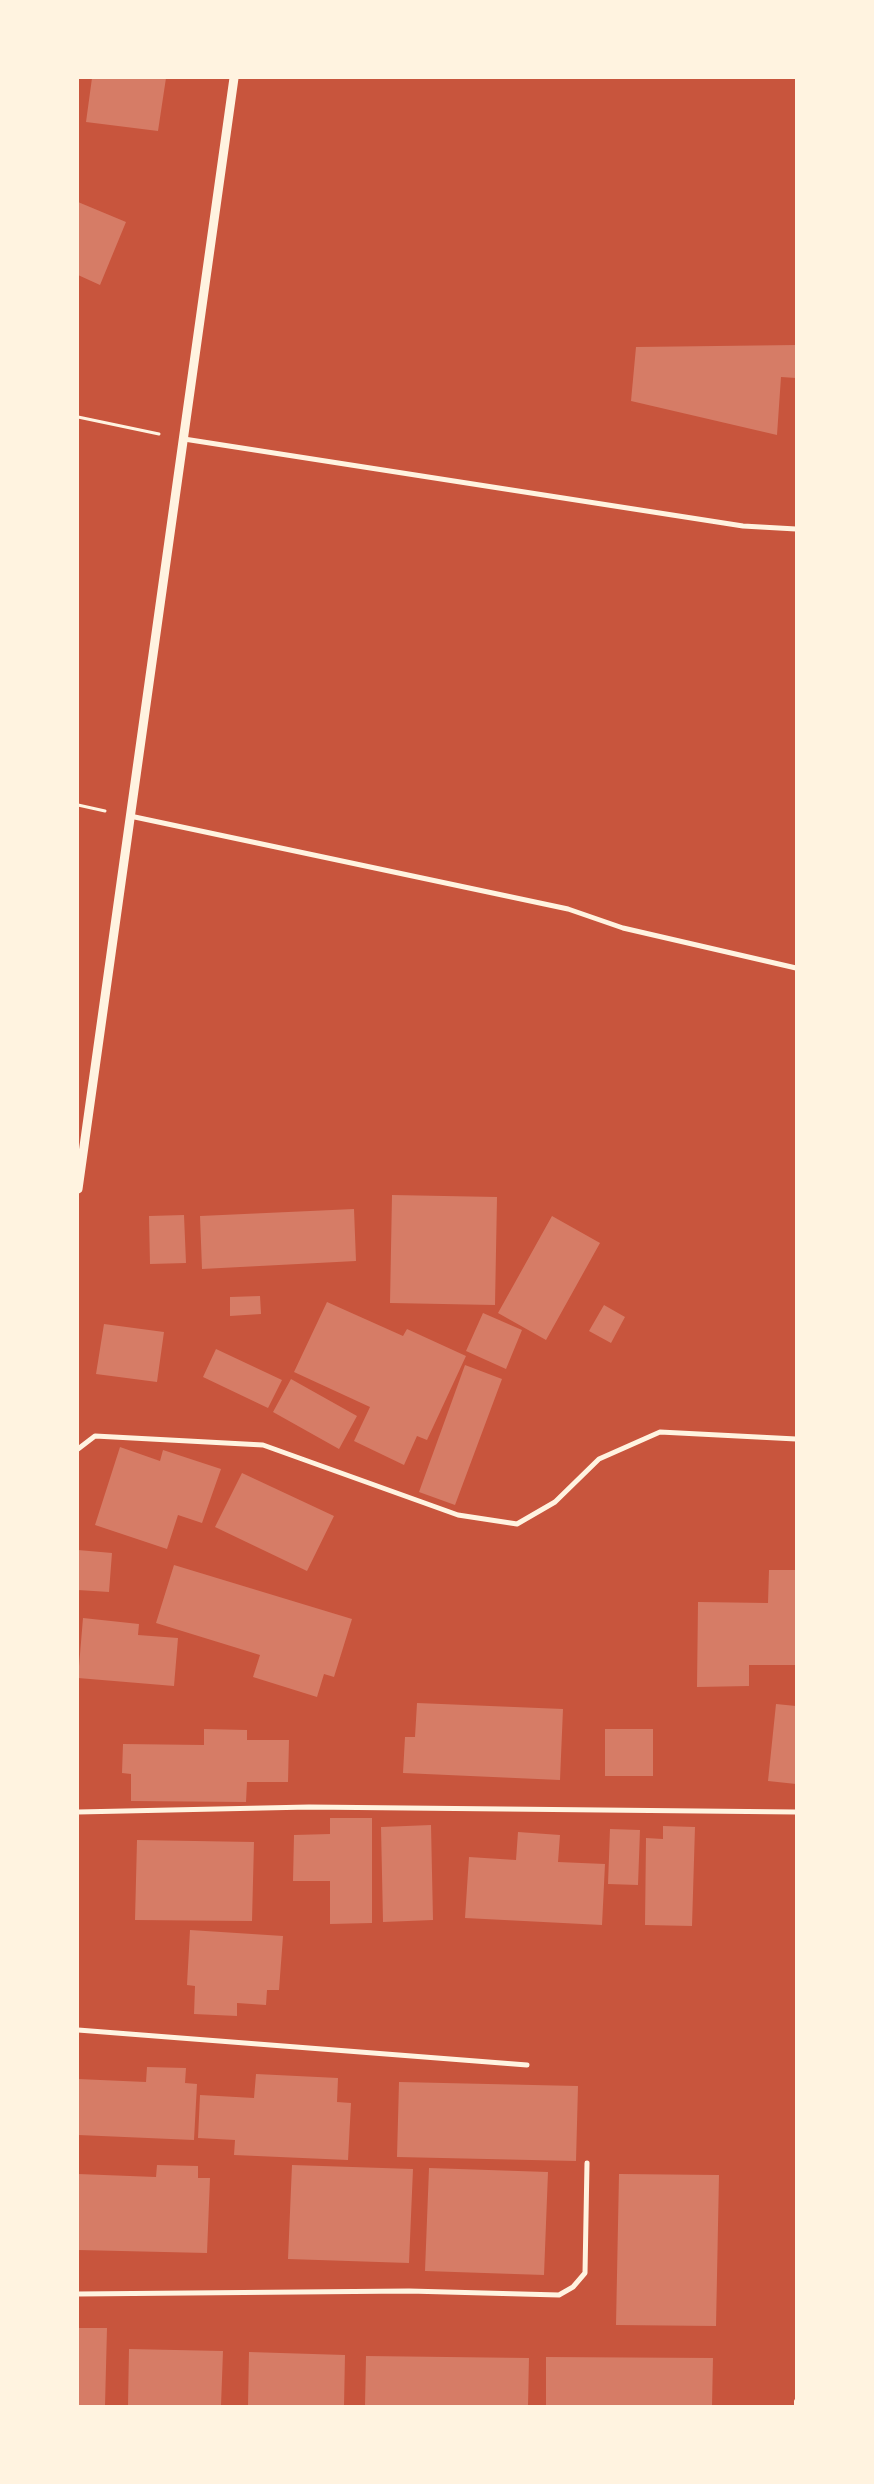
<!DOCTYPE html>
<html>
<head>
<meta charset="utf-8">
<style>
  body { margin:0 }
  #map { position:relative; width:874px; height:2484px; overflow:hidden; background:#c8553d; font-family:"PT Sans Narrow",sans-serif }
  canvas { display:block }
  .frame { position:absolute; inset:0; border:79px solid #fff3e0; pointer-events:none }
</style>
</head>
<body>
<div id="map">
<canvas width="874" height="2484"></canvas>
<div class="frame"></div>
</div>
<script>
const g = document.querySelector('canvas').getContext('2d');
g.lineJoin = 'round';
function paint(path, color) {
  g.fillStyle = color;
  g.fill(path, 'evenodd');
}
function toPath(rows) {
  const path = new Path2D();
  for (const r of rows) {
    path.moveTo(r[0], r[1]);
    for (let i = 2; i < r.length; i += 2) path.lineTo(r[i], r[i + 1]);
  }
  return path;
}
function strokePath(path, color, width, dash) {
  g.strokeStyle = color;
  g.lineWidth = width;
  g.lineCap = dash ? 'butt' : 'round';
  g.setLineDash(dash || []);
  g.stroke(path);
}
paint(toPath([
  [92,78,166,78,158,131,86,122],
  [78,202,126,222,100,285,78,275],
  [796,345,796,378,781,377,777,435,631,401,636,347],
  [392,1195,497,1197,495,1305,390,1303],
  [354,1209,356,1261,202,1269,200,1216],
  [184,1215,186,1263,150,1264,149,1216],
  [552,1216,600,1243,546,1340,498,1313],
  [260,1296,261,1314,230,1316,230,1297],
  [327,1302,403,1336,407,1329,466,1356,427,1440,417,1436,404,1465,354,1441,370,1407,294,1372],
  [604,1305,625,1317,611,1343,589,1331],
  [483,1313,522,1330,506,1369,466,1351],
  [104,1324,164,1332,157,1382,96,1374],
  [216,1349,282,1380,268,1408,203,1377],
  [465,1365,502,1379,455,1505,419,1492],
  [291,1379,357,1416,339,1449,273,1412],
  [120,1447,160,1461,163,1450,221,1469,202,1523,178,1515,167,1549,95,1525],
  [242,1473,334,1516,307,1571,215,1527],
  [78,1550,112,1553,109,1592,78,1590],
  [174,1565,352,1619,334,1677,324,1674,317,1697,253,1677,260,1655,156,1623],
  [769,1570,796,1570,796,1665,749,1665,749,1686,697,1687,698,1602,768,1603],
  [83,1618,139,1624,138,1635,178,1638,174,1686,78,1678],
  [417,1703,563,1709,560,1780,403,1773,405,1737,415,1737],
  [776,1704,796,1706,796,1784,768,1781],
  [204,1729,247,1730,247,1740,289,1740,288,1782,247,1782,246,1802,131,1801,131,1774,122,1773,123,1744,204,1745],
  [605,1729,653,1729,653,1776,605,1776],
  [330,1818,372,1818,372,1923,330,1924,330,1881,293,1881,294,1835,330,1834],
  [431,1825,433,1920,383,1922,381,1827],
  [663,1826,695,1827,692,1926,645,1925,646,1838,663,1839],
  [610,1829,640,1830,638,1885,608,1884],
  [518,1832,560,1835,558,1862,605,1864,602,1925,465,1918,469,1857,516,1860],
  [137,1840,254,1842,252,1921,135,1920],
  [190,1930,283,1936,279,1990,267,1990,266,2005,237,2003,237,2016,194,2014,195,1986,187,1985],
  [147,2067,186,2068,185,2083,197,2084,194,2140,78,2135,78,2079,146,2082],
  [256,2074,338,2078,337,2102,351,2103,348,2160,234,2155,235,2140,198,2138,200,2095,254,2098],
  [399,2082,578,2086,576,2161,397,2157],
  [157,2165,198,2166,198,2178,210,2178,207,2253,78,2250,78,2174,156,2177],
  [292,2165,413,2169,409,2263,288,2259],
  [429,2168,548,2172,544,2275,425,2271],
  [619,2174,719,2175,716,2326,616,2325],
  [78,2328,107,2328,105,2406,78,2406],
  [129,2349,223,2351,221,2406,128,2406],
  [249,2352,345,2355,344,2406,248,2406],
  [366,2356,529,2358,528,2406,365,2406],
  [546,2357,713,2358,712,2406,546,2406]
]), '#d67c66');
strokePath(toPath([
  [78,417,159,434],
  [78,805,105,811]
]), '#fff3e0', 3);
strokePath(toPath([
  [796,2406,796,2401]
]), '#fff3e0', 4);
strokePath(toPath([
  [184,439,743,526,796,529],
  [130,816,568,909,623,928,796,968],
  [78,1449,95,1436,263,1445,458,1515,517,1524,555,1502,599,1459,660,1432,796,1439],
  [78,1812,309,1807,796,1812],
  [78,2030,527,2065],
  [78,2294,409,2291,559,2295,573,2287,585,2273,587,2163]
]), '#fff3e0', 5);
strokePath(toPath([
  [78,1189,234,78]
]), '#fff3e0', 9);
</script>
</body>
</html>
